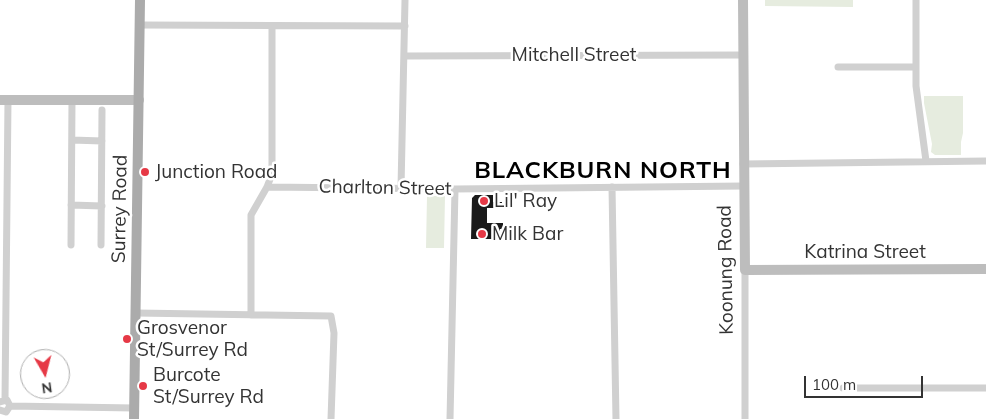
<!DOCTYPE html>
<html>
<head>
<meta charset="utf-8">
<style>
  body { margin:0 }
  #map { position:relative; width:986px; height:419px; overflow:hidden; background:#fff; font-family:Mulish,sans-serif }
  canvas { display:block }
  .north { position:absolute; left:20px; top:349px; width:50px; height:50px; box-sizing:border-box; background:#fff; border:1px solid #adadad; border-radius:50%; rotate:172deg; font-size:14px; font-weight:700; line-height:20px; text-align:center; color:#333 }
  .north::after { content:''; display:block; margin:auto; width:18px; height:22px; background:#e63946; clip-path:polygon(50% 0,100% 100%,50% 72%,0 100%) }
  .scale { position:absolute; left:804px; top:376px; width:119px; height:22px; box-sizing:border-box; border:2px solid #333; border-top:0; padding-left:6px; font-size:15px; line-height:18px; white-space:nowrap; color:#333; -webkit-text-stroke:4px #fff; paint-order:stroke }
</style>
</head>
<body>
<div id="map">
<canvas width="986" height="419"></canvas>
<div class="north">N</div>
<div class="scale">100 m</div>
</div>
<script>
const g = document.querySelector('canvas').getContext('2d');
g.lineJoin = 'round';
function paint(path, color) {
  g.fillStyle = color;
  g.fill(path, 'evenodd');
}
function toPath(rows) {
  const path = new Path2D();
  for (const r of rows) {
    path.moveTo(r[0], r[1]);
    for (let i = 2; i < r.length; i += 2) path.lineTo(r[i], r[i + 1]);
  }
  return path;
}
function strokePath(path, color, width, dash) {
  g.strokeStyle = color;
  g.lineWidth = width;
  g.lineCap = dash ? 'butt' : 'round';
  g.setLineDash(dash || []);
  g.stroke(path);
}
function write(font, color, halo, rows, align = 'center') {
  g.font = font + ' Mulish,sans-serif';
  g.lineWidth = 5;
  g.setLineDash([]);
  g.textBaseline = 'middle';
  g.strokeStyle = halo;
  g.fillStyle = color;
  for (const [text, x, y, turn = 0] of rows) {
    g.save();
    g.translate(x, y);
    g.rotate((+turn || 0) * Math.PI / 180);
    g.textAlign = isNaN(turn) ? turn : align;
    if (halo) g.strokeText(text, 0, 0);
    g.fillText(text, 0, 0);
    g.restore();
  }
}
paint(toPath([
  [765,0,853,0,853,7,765,6],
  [924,96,963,96,963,133,961,142,961,155,935,155,931,152,932,144,924,103],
  [427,196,445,196,444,248,426,248]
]), '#e6ecdf');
paint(toPath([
  [475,195,493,195,493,202,502,202,502,208,487,208,487,223,503,223,503,229,500,229,500,239,471,239,472,198]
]), '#1a1a1a');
strokePath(toPath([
  [916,0,916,86,926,161],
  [140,25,405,26],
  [405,56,743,55],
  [838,67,915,67],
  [72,140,102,141],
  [743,164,986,161],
  [267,187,455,189,743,186],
  [612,187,616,419],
  [401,188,405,0],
  [71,205,102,206],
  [71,245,72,100],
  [101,245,102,110],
  [745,270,745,419],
  [136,313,331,316,334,333,331,419],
  [251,315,251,215,267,187,272,174,272,26],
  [843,388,986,388],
  [5,400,8,100],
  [0,402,7,400,10,406,6,412,0,410],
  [10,406,134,408],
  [450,419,455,189]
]), '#d0d0d0', 7);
strokePath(toPath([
  [743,0,745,270,986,269],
  [0,100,139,100]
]), '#bdbdbd', 10);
strokePath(toPath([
  [134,419,140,0]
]), '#ababab', 10);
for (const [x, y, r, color] of [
  [145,172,5,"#e63946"],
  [484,201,5,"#e63946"],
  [482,234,5,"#e63946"],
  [127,339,5,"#e63946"],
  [143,386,5,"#e63946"]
]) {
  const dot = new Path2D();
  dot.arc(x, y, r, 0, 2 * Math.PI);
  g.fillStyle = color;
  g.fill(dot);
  strokePath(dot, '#fff', 2);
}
write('19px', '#333', '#fff', [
  ["Mitchell Street",574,55],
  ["Charlton Street",385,188,1],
  ["Surrey Road",120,209,-89],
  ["Katrina Street",865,252],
  ["Koonung Road",726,270,-91]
]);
write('19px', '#333', '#fff', [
  ["Junction Road",155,172],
  ["Lil' Ray",494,201],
  ["Milk Bar",492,234],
  ["Grosvenor",137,328],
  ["St/Surrey Rd",137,350],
  ["Burcote",153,375],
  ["St/Surrey Rd",153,397]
], 'left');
g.letterSpacing = '1px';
write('bold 24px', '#000', '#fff', [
  ["BLACKBURN NORTH",603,171]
]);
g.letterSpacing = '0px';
</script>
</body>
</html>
